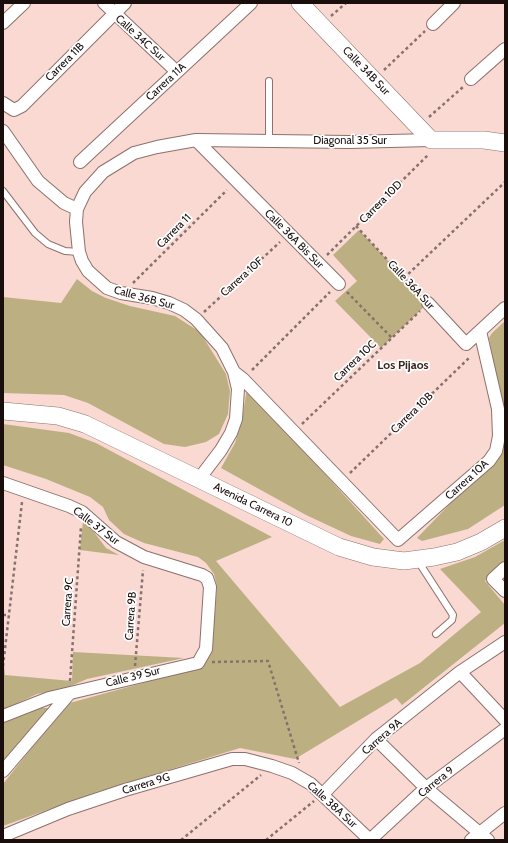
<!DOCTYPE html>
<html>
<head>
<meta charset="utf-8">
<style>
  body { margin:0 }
  #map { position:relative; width:508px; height:843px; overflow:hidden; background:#fad9d2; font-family:Cabin,sans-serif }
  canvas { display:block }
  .frame { position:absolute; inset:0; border:4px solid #190e0c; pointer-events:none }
</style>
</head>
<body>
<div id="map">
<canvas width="508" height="843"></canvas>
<div class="frame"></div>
</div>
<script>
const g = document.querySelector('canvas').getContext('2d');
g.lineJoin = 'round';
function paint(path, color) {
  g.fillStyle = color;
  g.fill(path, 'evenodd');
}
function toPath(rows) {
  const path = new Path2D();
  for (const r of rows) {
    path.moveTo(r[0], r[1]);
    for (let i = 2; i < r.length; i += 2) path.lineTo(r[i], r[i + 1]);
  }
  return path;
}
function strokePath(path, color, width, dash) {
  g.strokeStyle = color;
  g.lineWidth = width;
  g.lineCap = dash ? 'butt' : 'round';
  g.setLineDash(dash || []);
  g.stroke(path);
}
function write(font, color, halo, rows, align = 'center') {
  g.font = font + ' Cabin,sans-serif';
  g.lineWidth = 3.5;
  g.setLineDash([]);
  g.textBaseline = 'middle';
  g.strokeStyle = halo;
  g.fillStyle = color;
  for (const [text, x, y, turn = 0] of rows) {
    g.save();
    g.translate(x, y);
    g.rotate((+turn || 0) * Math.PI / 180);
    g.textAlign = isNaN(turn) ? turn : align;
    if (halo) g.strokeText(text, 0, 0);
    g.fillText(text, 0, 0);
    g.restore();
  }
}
paint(toPath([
  [359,230,428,303,381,348,335,301,357,281,333,255],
  [77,279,92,291,106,298,130,306,175,316,200,332,226,374,230,391,228,414,219,434,206,442,185,447,164,444,88,403,64,395,3,393,3,297,61,303],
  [505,321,505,424,489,338,492,333],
  [247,388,384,539,380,544,351,536,306,515,221,468,235,443,242,420],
  [3,424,69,433,96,443,272,537,216,561,340,707,420,663,481,612,440,569,475,557,505,540,505,561,485,581,505,605,505,623,402,705,396,698,295,759,240,748,97,792,3,826,3,784,66,704,190,670,207,658,212,648,217,587,214,574,206,563,198,557,144,543,124,534,109,520,103,507,90,497,46,479,3,465],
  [505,433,505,505,468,529,422,541,417,538,501,451],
  [83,521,88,524,106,548,119,555,80,550],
  [73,652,184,658,87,679,64,689,37,694,3,710,3,655,5,675,72,681],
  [41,708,51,708,3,762,3,723]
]), '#bcb083');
const lane = toPath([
  [269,140,269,81],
  [3,191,35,233,48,244,65,251,79,252],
  [418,561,453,615,452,620,436,634]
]);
const street = toPath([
  [104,3,177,72],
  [3,23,24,3],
  [433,24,454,3],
  [471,79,505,49],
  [3,103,14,110,22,106,125,3],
  [3,131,38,181,64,203,77,209],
  [196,140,339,284],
  [431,140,349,142,196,140,157,147,134,153,103,172,85,192,77,209,76,222,79,252,82,261,88,271,107,288,121,293,152,298,169,303,184,310,196,319,222,348,234,372,243,379,398,540,489,461,496,451,499,436,498,409,480,331],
  [80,162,251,3],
  [428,303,466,344,505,308],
  [199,479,221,450,231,433,236,419,238,389,234,372],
  [3,483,69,506,82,512,116,542,144,557,202,575,207,578,210,587,206,649,198,663,49,698,3,716],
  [505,568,493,579,505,591],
  [460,672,505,720],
  [376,739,426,788,488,840],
  [3,771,69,694],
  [323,794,376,739,460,672,505,642],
  [3,836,68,809,125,790,232,759,245,759,272,766,292,773,311,784,370,840],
  [370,840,426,788,505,729],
  [471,840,505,813]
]);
const secondary = toPath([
  [300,3,431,140,484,140,505,143],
  [3,411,58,416,85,424,339,547,373,557,404,561,434,557,457,552,481,542,505,528]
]);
strokePath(lane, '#8d716a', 8);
strokePath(street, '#8d716a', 14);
strokePath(secondary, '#8d716a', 18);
strokePath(toPath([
  [331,16,346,3],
  [384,70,425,31],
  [429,117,463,87],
  [356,226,420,295],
  [327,255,429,154],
  [404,278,505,182],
  [133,283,227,190],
  [347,292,392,338],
  [204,312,280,242],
  [252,370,330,292],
  [302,424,420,311],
  [350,473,470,357],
  [3,615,9,615],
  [212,662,268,661,299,763],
  [3,666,22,502],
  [135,666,143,570],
  [70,681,81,527],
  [181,840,261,775],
  [266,840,314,801]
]), '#87716d', 2.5, [3, 3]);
strokePath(lane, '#fff', 6);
strokePath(street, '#fff', 12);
strokePath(secondary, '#fff', 17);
write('11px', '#190e0c', '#fff', [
  ["Calle 34C Sur",140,38,42],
  ["Carrera 11B",65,62,-45],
  ["Calle 34B Sur",366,71,46],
  ["Carrera 11A",166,82,-43],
  ["Diagonal 35 Sur",350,141],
  ["Carrera 10D",381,202,-45],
  ["Carrera 11",174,231,-45],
  ["Calle 36A Bis Sur",294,239,45],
  ["Carrera 10F",242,277,-42],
  ["Calle 36A Sur",411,285,47],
  ["Calle 36B Sur",144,298,15],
  ["Carrera 10C",355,361,-44],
  ["Carrera 10B",412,413,-44],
  ["Carrera 10A",467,480,-42],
  ["Avenida Carrera 10",253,505,26],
  ["Calle 37 Sur",96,526,37],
  ["Carrera 9C",68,602,-86],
  ["Carrera 9B",131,616,-86],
  ["Calle 39 Sur",133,677,-14],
  ["Carrera 9A",382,737,-41],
  ["Carrera 9",436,782,-39],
  ["Carrera 9G",146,784,-17],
  ["Calle 38A Sur",332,805,42]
]);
write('bold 12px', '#3a231d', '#fff', [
  ["Los Pijaos",403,365]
]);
</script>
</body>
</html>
